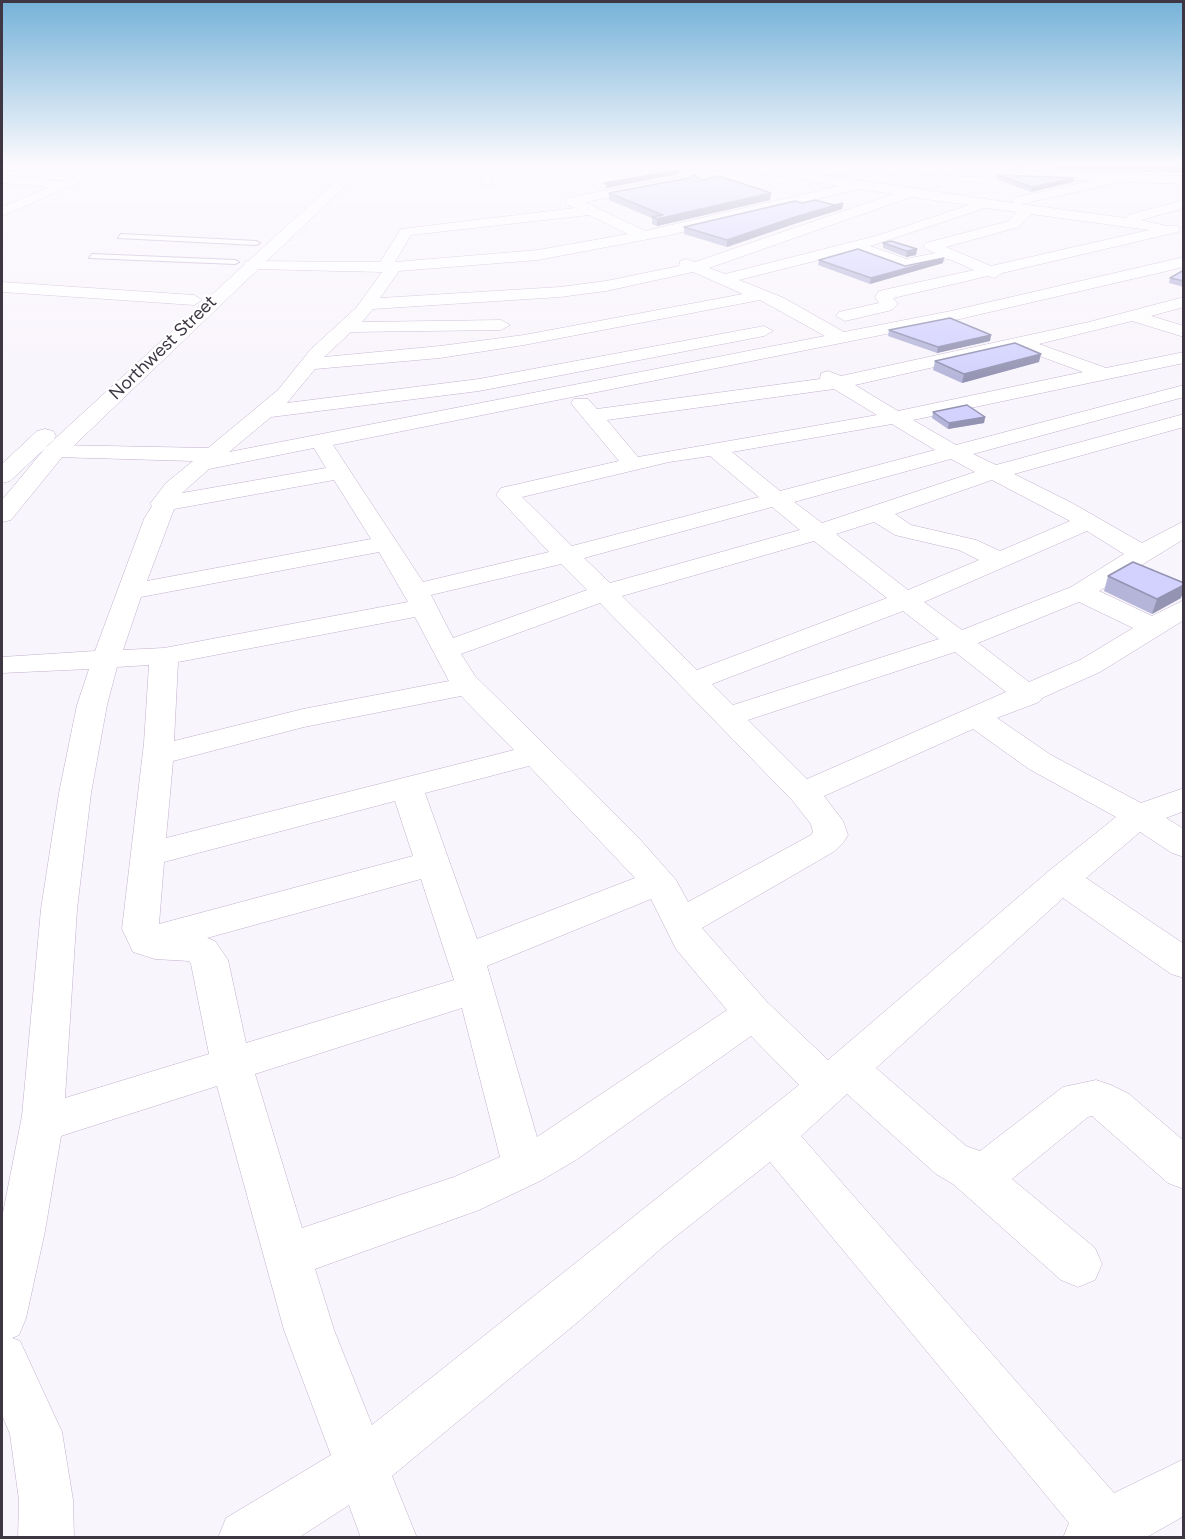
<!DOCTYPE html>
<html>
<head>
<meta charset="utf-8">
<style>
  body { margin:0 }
  #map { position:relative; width:1185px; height:1539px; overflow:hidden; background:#f9f5fc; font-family:Figtree,sans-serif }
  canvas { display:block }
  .frame { position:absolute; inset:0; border:3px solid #3e3743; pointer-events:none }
</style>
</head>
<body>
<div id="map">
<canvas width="1185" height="1539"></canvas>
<div class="frame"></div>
</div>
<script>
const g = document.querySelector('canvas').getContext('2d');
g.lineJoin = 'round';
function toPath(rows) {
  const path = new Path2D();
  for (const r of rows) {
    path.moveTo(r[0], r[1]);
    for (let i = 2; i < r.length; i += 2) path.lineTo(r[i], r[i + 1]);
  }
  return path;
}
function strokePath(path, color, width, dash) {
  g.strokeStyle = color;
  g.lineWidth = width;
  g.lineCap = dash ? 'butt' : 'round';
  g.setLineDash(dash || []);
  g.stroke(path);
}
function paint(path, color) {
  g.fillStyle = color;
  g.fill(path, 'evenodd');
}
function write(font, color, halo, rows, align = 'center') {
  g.font = font + ' Figtree,sans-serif';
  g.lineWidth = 4.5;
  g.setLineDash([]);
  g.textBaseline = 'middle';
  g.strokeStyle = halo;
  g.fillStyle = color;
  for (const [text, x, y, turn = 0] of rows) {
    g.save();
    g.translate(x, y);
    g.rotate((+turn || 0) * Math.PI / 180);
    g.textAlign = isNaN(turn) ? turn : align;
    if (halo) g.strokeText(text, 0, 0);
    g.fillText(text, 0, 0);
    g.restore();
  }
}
const service = toPath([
  [121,234,256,241,260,243,256,245,118,238,121,234],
  [92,254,235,260,239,262,235,264,89,258,92,254]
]);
const minor = toPath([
  [99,166,116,166,2,216,2,207,49,187,2,183,2,175,64,181,99,166],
  [477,166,489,166,489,176,493,181,492,184,482,184,477,176,477,166],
  [697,166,712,166,688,183,585,202,645,231,839,186,758,173,758,167,762,166,1013,203,1013,198,1125,173,1130,174,1130,180,1021,204,1126,218,1128,215,1184,200,1184,208,1141,220,1166,226,1178,226,1180,229,1178,232,1002,273,994,278,988,276,893,298,898,304,892,310,845,321,836,316,839,312,879,303,875,297,879,291,974,270,949,259,905,269,854,251,739,280,784,298,844,332,951,311,1184,257,1184,267,951,321,333,445,423,582,549,552,496,495,501,488,619,461,574,407,571,403,574,399,588,399,597,409,820,379,821,373,828,371,841,376,1089,322,1184,297,1184,307,1151,316,1184,326,1184,337,1132,321,1039,344,1106,368,1184,352,1184,363,913,420,956,445,1184,385,1184,397,973,454,996,465,1184,414,1184,427,1014,474,1072,503,1142,543,1184,521,1184,539,1099,591,1152,616,1184,600,1184,620,1100,672,1042,698,1039,702,997,718,1051,755,1141,803,1184,788,1184,811,1166,818,1184,829,1184,857,1172,853,1140,832,1086,878,1184,944,1184,978,1171,974,1063,898,876,1068,966,1146,980,1151,1063,1087,1096,1080,1111,1085,1129,1094,1184,1141,1184,1189,1168,1183,1092,1116,1088,1117,1012,1179,1095,1248,1102,1264,1095,1280,1078,1287,1061,1280,953,1184,936,1174,847,1094,801,1136,1114,1493,1184,1459,1184,1516,1145,1538,1063,1538,1069,1523,770,1162,665,1245,579,1321,392,1476,417,1538,361,1538,349,1505,298,1538,218,1538,226,1518,331,1455,284,1330,217,1086,61,1136,45,1231,26,1318,19,1335,12,1338,20,1341,62,1432,73,1500,74,1538,18,1538,19,1500,10,1434,2,1415,2,1218,22,1116,41,909,59,793,77,705,89,669,2,673,2,657,95,651,144,519,152,506,150,504,166,483,193,461,55,457,47,456,44,451,47,446,55,445,208,448,278,390,311,349,356,308,382,272,252,269,246,267,244,264,246,261,380,262,401,229,575,208,566,204,566,198,679,177,697,166],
  [859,189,893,194,695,262,686,259,680,261,679,266,606,281,560,287,380,298,399,271,538,260,670,235,859,189],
  [911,197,969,205,876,236,725,274,709,268,911,197],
  [985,208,1017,212,1009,221,926,243,923,246,926,249,935,253,906,259,870,246,985,208],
  [1031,214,1149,230,991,266,946,247,1019,227,1031,214],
  [589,215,628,234,538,250,395,262,411,235,589,215],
  [693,272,743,294,524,335,440,346,324,357,351,332,501,330,510,325,501,320,362,322,373,309,560,297,606,291,693,272],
  [760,300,825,336,229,452,271,417,479,391,764,336,773,331,764,326,479,379,287,403,315,369,440,358,524,345,760,300],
  [1018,348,1083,372,898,411,855,385,1018,348],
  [834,389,877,415,638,457,607,420,834,389],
  [892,424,935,450,780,491,732,452,892,424],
  [314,448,326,468,182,493,209,469,314,448],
  [710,456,759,497,572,546,522,497,669,462,710,456],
  [951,459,975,472,822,523,794,502,951,459],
  [334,480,371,539,147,581,174,509,334,480],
  [992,480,1070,521,1000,551,976,540,911,525,895,514,992,480],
  [772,507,800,530,610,583,584,558,772,507],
  [874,522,895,535,959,550,979,560,908,590,836,534,874,522],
  [1087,531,1124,554,1071,587,962,630,924,602,1087,531],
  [814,541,887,598,697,670,622,596,814,541],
  [379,552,408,602,164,648,123,650,141,597,379,552],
  [561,564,587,590,453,638,431,595,561,564],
  [1079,602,1133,628,1080,660,1029,682,978,643,1079,602],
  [600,603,792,800,811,824,813,832,811,835,688,902,676,880,637,836,475,676,461,654,600,603],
  [903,611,939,639,733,705,712,684,903,611],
  [415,617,449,681,303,709,174,741,178,662,415,617],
  [955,652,1006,692,807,779,748,720,955,652],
  [149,665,144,743,122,929,133,952,155,959,189,961,191,964,209,1054,65,1098,77,909,91,793,107,705,117,667,149,665],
  [461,696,514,750,166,838,173,761,304,727,461,696],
  [973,729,1029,769,1116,817,1050,870,828,1060,767,1002,702,928,835,851,843,843,848,835,843,821,824,796,973,729],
  [529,766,635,878,477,939,425,793,529,766],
  [395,801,413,856,159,924,164,862,395,801],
  [421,879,454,980,246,1043,228,960,215,941,207,938,421,879],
  [651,899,676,949,727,1010,537,1137,487,966,651,899],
  [462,1008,500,1157,454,1177,302,1228,255,1074,462,1008],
  [751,1036,799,1085,372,1425,334,1330,315,1269,479,1210,540,1181,576,1160,751,1036],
  [1028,166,1047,166,1058,172,1052,176,1028,166],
  [2,282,194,295,202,300,194,305,2,292,2,282]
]);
const tertiary = toPath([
  [713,166,937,167,1184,176,1184,184,937,175,762,174,719,170,713,166]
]);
const secondary = toPath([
  [352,166,366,166,63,456,11,520,2,522,2,500,47,446,352,166],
  [45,429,53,431,56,436,53,441,10,481,2,483,2,464,37,431,45,429]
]);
strokePath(service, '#c2b0ce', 2);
strokePath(minor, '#c2b0ce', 1);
strokePath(tertiary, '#c2b0ce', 1);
strokePath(secondary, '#c2b0ce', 1);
paint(service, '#fff');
paint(minor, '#fff');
paint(tertiary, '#fff');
paint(secondary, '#fff');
paint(toPath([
  [977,166,1027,166,1027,168],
  [1052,166,1184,166,1184,173,1057,169],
  [997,175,1074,178,1073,182,1031,192,996,179],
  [702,180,770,200,657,226,652,224,652,218,609,200,609,193],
  [803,203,834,205,843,203,842,209,794,224,727,247,684,234,684,227],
  [883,243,917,249,916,255,906,257,883,248],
  [819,260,905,266,943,263,870,284,818,265],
  [1184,270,1184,287,1169,283,1170,278],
  [889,330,991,335,990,341,937,353,888,336],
  [935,361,1039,362,962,383,933,370],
  [933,412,985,417,984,423,948,429,932,418],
  [1108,576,1181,598,1152,614,1104,591]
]), '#b5b5da');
paint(toPath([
  [679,170,679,174,606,188,606,184],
  [1074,178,1073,182,1031,192,1032,187],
  [771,193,770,200,657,226,657,219],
  [843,203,842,209,794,224,727,247,727,240,795,217],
  [917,249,916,255,906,257,907,251],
  [944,258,943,263,870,284,871,278],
  [991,335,990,341,937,353,938,347],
  [1041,354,1039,362,962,383,964,374],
  [985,417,984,423,948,429,949,423],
  [1184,585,1184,590,1181,598,1152,614,1157,599]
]), '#9493b2');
const building = toPath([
  [1130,166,1184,166,1184,168,1130,166],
  [679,170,606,184,604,183,679,170],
  [694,175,702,180,719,176,771,193,657,219,652,217,663,215,609,193,689,178,694,175],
  [997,175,1074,178,1032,187,997,175],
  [815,200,834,205,843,203,795,217,727,240,684,227,795,201,803,203,815,200],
  [891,241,917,249,907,251,883,243,891,241],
  [858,249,905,266,944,258,871,278,819,260,858,249],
  [1184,270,1184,281,1170,278,1184,270],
  [950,318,991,335,938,347,889,330,950,318],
  [1015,343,1041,354,964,374,935,361,1015,343],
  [967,405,985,417,949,423,933,412,967,405],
  [1133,562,1184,583,1184,585,1157,599,1108,576,1133,562]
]);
paint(building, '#d3d2fe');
strokePath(building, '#9493b2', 1.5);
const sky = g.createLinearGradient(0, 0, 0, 382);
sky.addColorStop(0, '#75b2d8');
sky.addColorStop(0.43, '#fcfafe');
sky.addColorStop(1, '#fcfafe00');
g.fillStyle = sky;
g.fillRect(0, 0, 1185, 382);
write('18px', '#3e3743', '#fff', [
  ["Northwest Street",163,348,-44]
]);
</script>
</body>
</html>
